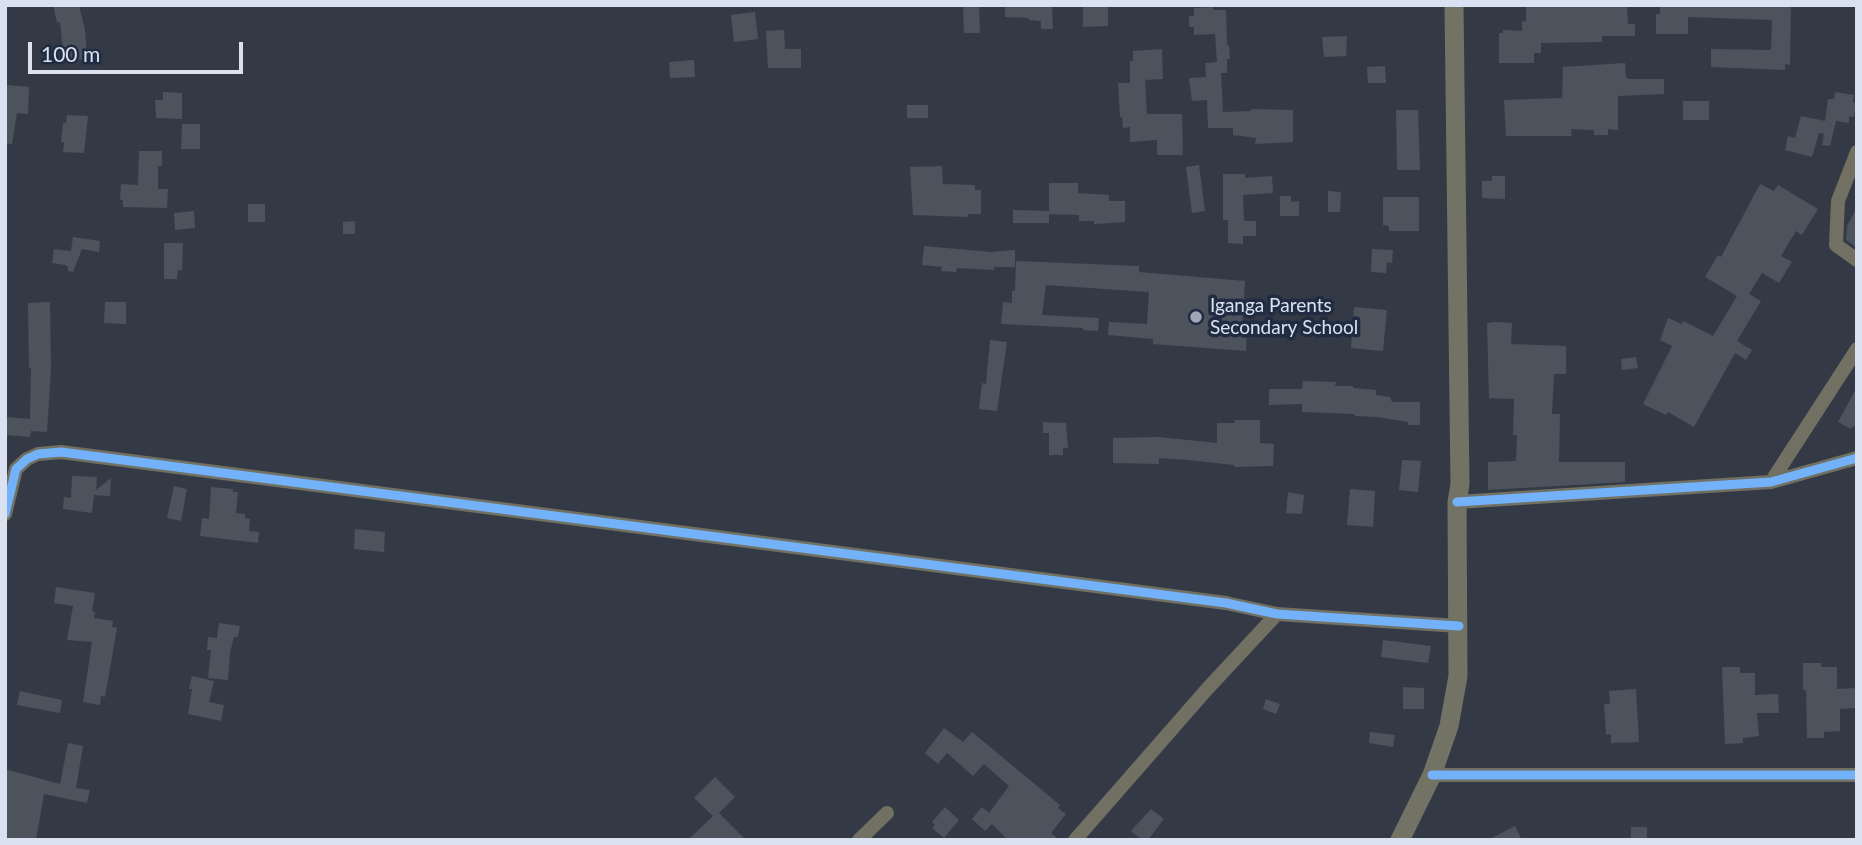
<!DOCTYPE html>
<html>
<head>
<meta charset="utf-8">
<style>
  body { margin:0 }
  #map { position:relative; width:1862px; height:845px; overflow:hidden; background:#333a46; font-family:Lato,sans-serif }
  canvas { display:block }
  .frame { position:absolute; inset:0; border:7px solid #dae2f1; pointer-events:none }
  .scale { position:absolute; left:28px; top:42px; width:215px; height:32px; box-sizing:border-box; border:4px solid #dae2f1; border-top:0; padding-left:9px; font-size:21px; line-height:24px; white-space:nowrap; color:#dae2f1; -webkit-text-stroke:5px #212c43; paint-order:stroke }
</style>
</head>
<body>
<div id="map">
<canvas width="1862" height="845"></canvas>
<div class="frame"></div>
<div class="scale">100 m</div>
</div>
<script>
const g = document.querySelector('canvas').getContext('2d');
g.lineJoin = 'round';
function paint(path, color) {
  g.fillStyle = color;
  g.fill(path, 'evenodd');
}
function toPath(rows) {
  const path = new Path2D();
  for (const r of rows) {
    path.moveTo(r[0], r[1]);
    for (let i = 2; i < r.length; i += 2) path.lineTo(r[i], r[i + 1]);
  }
  return path;
}
function strokePath(path, color, width, dash) {
  g.strokeStyle = color;
  g.lineWidth = width;
  g.lineCap = dash ? 'butt' : 'round';
  g.setLineDash(dash || []);
  g.stroke(path);
}
function write(font, color, halo, rows, align = 'center') {
  g.font = font + ' Lato,sans-serif';
  g.lineWidth = 7;
  g.setLineDash([]);
  g.textBaseline = 'middle';
  g.strokeStyle = halo;
  g.fillStyle = color;
  for (const [text, x, y, turn = 0] of rows) {
    g.save();
    g.translate(x, y);
    g.rotate((+turn || 0) * Math.PI / 180);
    g.textAlign = isNaN(turn) ? turn : align;
    if (halo) g.strokeText(text, 0, 0);
    g.fillText(text, 0, 0);
    g.restore();
  }
}
paint(toPath([
  [53,5,79,5,85,30,87,59,64,61,60,22,57,23],
  [963,5,979,5,980,33,964,33],
  [1005,5,1052,5,1053,29,1041,29,1041,21,1029,20,1029,18,1005,17],
  [1083,5,1108,5,1108,26,1083,27],
  [1526,5,1627,5,1628,24,1635,24,1635,36,1602,36,1602,42,1541,43,1541,53,1534,53,1534,63,1499,63,1499,33,1503,33,1503,30,1522,31,1522,21,1526,22],
  [1660,5,1791,5,1790,65,1785,64,1785,70,1711,67,1711,49,1771,50,1772,20,1688,17,1688,34,1656,34,1656,14,1660,14],
  [1213,7,1213,10,1226,10,1227,45,1229,45,1230,59,1227,59,1227,73,1221,73,1223,112,1251,111,1251,109,1293,110,1293,142,1255,144,1256,138,1233,135,1233,128,1208,128,1207,100,1192,101,1189,78,1206,77,1205,63,1217,62,1215,34,1194,35,1194,27,1189,27,1189,16,1194,16,1194,8],
  [755,12,758,39,734,42,731,15],
  [784,30,785,49,801,49,801,68,768,68,766,31],
  [1347,36,1346,56,1324,57,1322,37],
  [1162,49,1163,79,1145,80,1147,114,1182,114,1183,155,1157,155,1157,140,1130,142,1130,127,1123,128,1122,117,1120,117,1118,83,1130,83,1130,61,1133,61,1133,51],
  [694,60,695,77,670,78,669,62],
  [1625,63,1626,77,1628,79,1664,79,1664,94,1618,96,1618,130,1608,129,1608,135,1594,135,1594,130,1571,129,1572,136,1506,136,1504,100,1562,98,1563,67],
  [1385,66,1386,83,1368,83,1367,67],
  [7,85,29,87,28,114,17,113,12,144,5,143],
  [163,92,182,93,182,119,156,118,155,100,163,100],
  [1835,92,1854,95,1853,102,1856,103,1854,117,1849,116,1849,123,1836,121,1830,146,1822,145,1824,134,1819,133,1812,157,1785,150,1788,136,1795,138,1801,116,1825,121,1828,99,1834,99],
  [1683,101,1709,101,1709,120,1683,120],
  [907,105,928,105,928,118,907,118],
  [1396,110,1418,110,1420,170,1397,170],
  [67,115,88,116,84,153,63,152,64,142,61,142,63,123,66,123],
  [182,124,200,124,200,149,181,149],
  [139,151,162,151,162,166,158,166,158,189,168,189,167,208,123,207,123,200,120,200,121,184,138,185],
  [1199,165,1205,211,1192,213,1186,167],
  [942,166,943,184,975,185,975,190,981,190,981,214,968,214,968,217,913,215,910,167],
  [1223,174,1245,174,1245,178,1272,176,1273,193,1243,195,1244,221,1256,221,1256,236,1243,236,1243,244,1228,243,1228,220,1223,220],
  [1492,176,1505,176,1505,199,1482,198,1482,181,1492,181],
  [1049,183,1078,183,1078,193,1109,195,1109,201,1125,201,1125,222,1094,224,1094,221,1079,221,1079,215,1049,214],
  [1760,184,1774,191,1778,185,1818,209,1802,235,1796,231,1781,256,1792,262,1779,283,1762,273,1749,294,1761,301,1737,341,1752,350,1746,360,1735,353,1694,427,1668,412,1666,415,1643,404,1672,346,1660,340,1668,318,1682,324,1683,321,1713,336,1737,296,1705,277,1718,255,1721,257],
  [1328,191,1341,192,1340,212,1328,212],
  [1280,196,1291,196,1291,202,1299,201,1299,216,1280,216],
  [1383,197,1419,197,1419,231,1389,231,1389,226,1383,225],
  [248,204,265,204,265,222,248,222],
  [1857,207,1857,248,1846,240,1847,226],
  [1013,210,1049,211,1049,223,1013,223],
  [194,211,195,228,175,230,174,213],
  [355,221,355,234,343,234,343,222],
  [73,237,100,241,99,252,82,249,73,272,68,271,68,267,65,265,52,263,54,249,71,251],
  [164,243,183,243,182,271,178,270,177,279,164,279],
  [924,246,991,252,1015,250,1015,267,994,267,994,270,957,268,956,272,941,271,942,267,922,265],
  [1372,249,1393,250,1392,263,1387,262,1386,273,1371,272],
  [1016,261,1139,266,1139,272,1245,281,1242,330,1247,331,1246,351,1153,344,1153,339,1108,335,1109,322,1147,324,1149,292,1046,285,1042,315,1099,318,1098,331,1083,330,1083,328,1001,324,1003,302,1012,303,1012,291,1015,291],
  [50,302,51,368,47,432,31,431,30,437,5,435,5,417,30,419,31,368,29,368,28,303],
  [105,302,126,302,126,324,104,323],
  [1354,307,1387,310,1383,351,1351,348],
  [1496,322,1512,323,1511,344,1566,346,1566,374,1554,374,1552,414,1560,414,1559,462,1625,462,1625,482,1488,490,1488,462,1516,461,1517,435,1513,435,1514,399,1489,398,1487,323],
  [990,340,1007,342,997,411,979,409,982,383,986,384],
  [1636,357,1638,368,1622,370,1621,359],
  [1303,381,1336,382,1335,386,1353,386,1353,388,1376,390,1376,395,1390,397,1392,402,1420,402,1420,425,1408,425,1408,422,1377,417,1355,416,1355,414,1302,412,1302,404,1269,405,1269,389,1302,389],
  [1857,387,1857,428,1853,426,1851,429,1838,422],
  [1235,420,1260,420,1260,443,1274,444,1273,466,1234,467,1234,465,1188,460,1159,458,1159,464,1113,463,1113,438,1159,437,1217,443,1217,423,1235,423],
  [1043,422,1066,423,1068,448,1063,448,1063,455,1049,455,1049,433,1043,433],
  [1402,460,1421,461,1418,492,1399,490],
  [72,476,97,477,96,490,111,478,110,496,94,495,92,513,63,509,64,497,71,498],
  [174,486,187,489,181,521,167,518],
  [211,487,233,489,233,492,238,492,236,513,245,514,245,518,250,519,249,531,259,532,258,543,200,536,202,518,209,519],
  [1350,489,1375,491,1373,527,1347,525],
  [1288,492,1304,495,1302,514,1286,513],
  [355,529,385,532,384,552,354,549],
  [56,587,95,593,92,611,95,612,94,618,113,621,112,627,117,628,105,697,101,696,100,705,83,702,92,642,67,640,73,606,54,603],
  [219,623,240,626,238,637,234,637,230,653,228,680,208,678,211,650,207,650,208,637,217,638],
  [1383,640,1431,646,1428,663,1381,657],
  [1803,663,1821,663,1821,667,1837,667,1837,689,1857,688,1857,708,1840,709,1840,731,1824,732,1824,738,1807,738,1806,690,1803,690],
  [1722,667,1740,667,1740,673,1755,673,1755,695,1778,694,1779,713,1757,713,1759,736,1743,738,1743,743,1725,744],
  [192,676,214,681,209,702,224,705,221,721,188,714,192,689,189,689],
  [1403,687,1424,688,1424,709,1403,709],
  [1636,689,1639,742,1611,743,1611,734,1606,735,1604,704,1610,704,1609,691],
  [20,691,62,700,60,713,17,705],
  [1266,699,1280,704,1276,714,1263,709],
  [944,728,963,742,972,732,1060,805,1058,808,1066,814,1051,833,1059,840,1008,840,992,824,985,831,972,819,982,807,989,813,1009,786,984,764,973,776,947,753,938,764,925,753],
  [1370,732,1395,735,1393,747,1369,743],
  [68,743,83,746,76,788,90,790,87,803,44,794,36,840,5,840,5,769,60,784],
  [715,777,735,797,719,813,746,840,688,840,713,816,694,798],
  [945,807,959,820,944,838,932,828,935,825,932,822],
  [1151,809,1164,819,1148,840,1142,840,1131,831],
  [1515,826,1522,840,1488,840],
  [1631,827,1647,827,1647,840,1631,840]
]), '#4d535d');
strokePath(toPath([
  [1857,152,1838,201,1836,245,1857,260],
  [1771,482,1857,349],
  [1457,502,1771,482,1857,458],
  [5,514,16,469,27,459,38,454,61,452,1226,603,1277,614,1459,626],
  [1432,775,1857,775],
  [859,840,887,813],
  [1075,840,1208,688,1277,614]
]), '#717063', 14);
strokePath(toPath([
  [1400,840,1432,775,1449,726,1458,676,1457,502,1460,484,1454,5]
]), '#737365', 19);
strokePath(toPath([
  [1457,502,1771,482,1857,458],
  [5,514,16,469,27,459,38,454,61,452,1226,603,1277,614,1459,626],
  [1432,775,1857,775]
]), '#73b2f8', 9);
for (const [x, y, r, color] of [
  [1196,317,7,"#a0a7b5"]
]) {
  const dot = new Path2D();
  dot.arc(x, y, r, 0, 2 * Math.PI);
  g.fillStyle = color;
  g.fill(dot);
  strokePath(dot, '#212c43', 2.5);
}
write('19px', '#dae2f1', '#212c43', [
  ["Iganga Parents",1210,306],
  ["Secondary School",1210,328]
], 'left');
</script>
</body>
</html>
